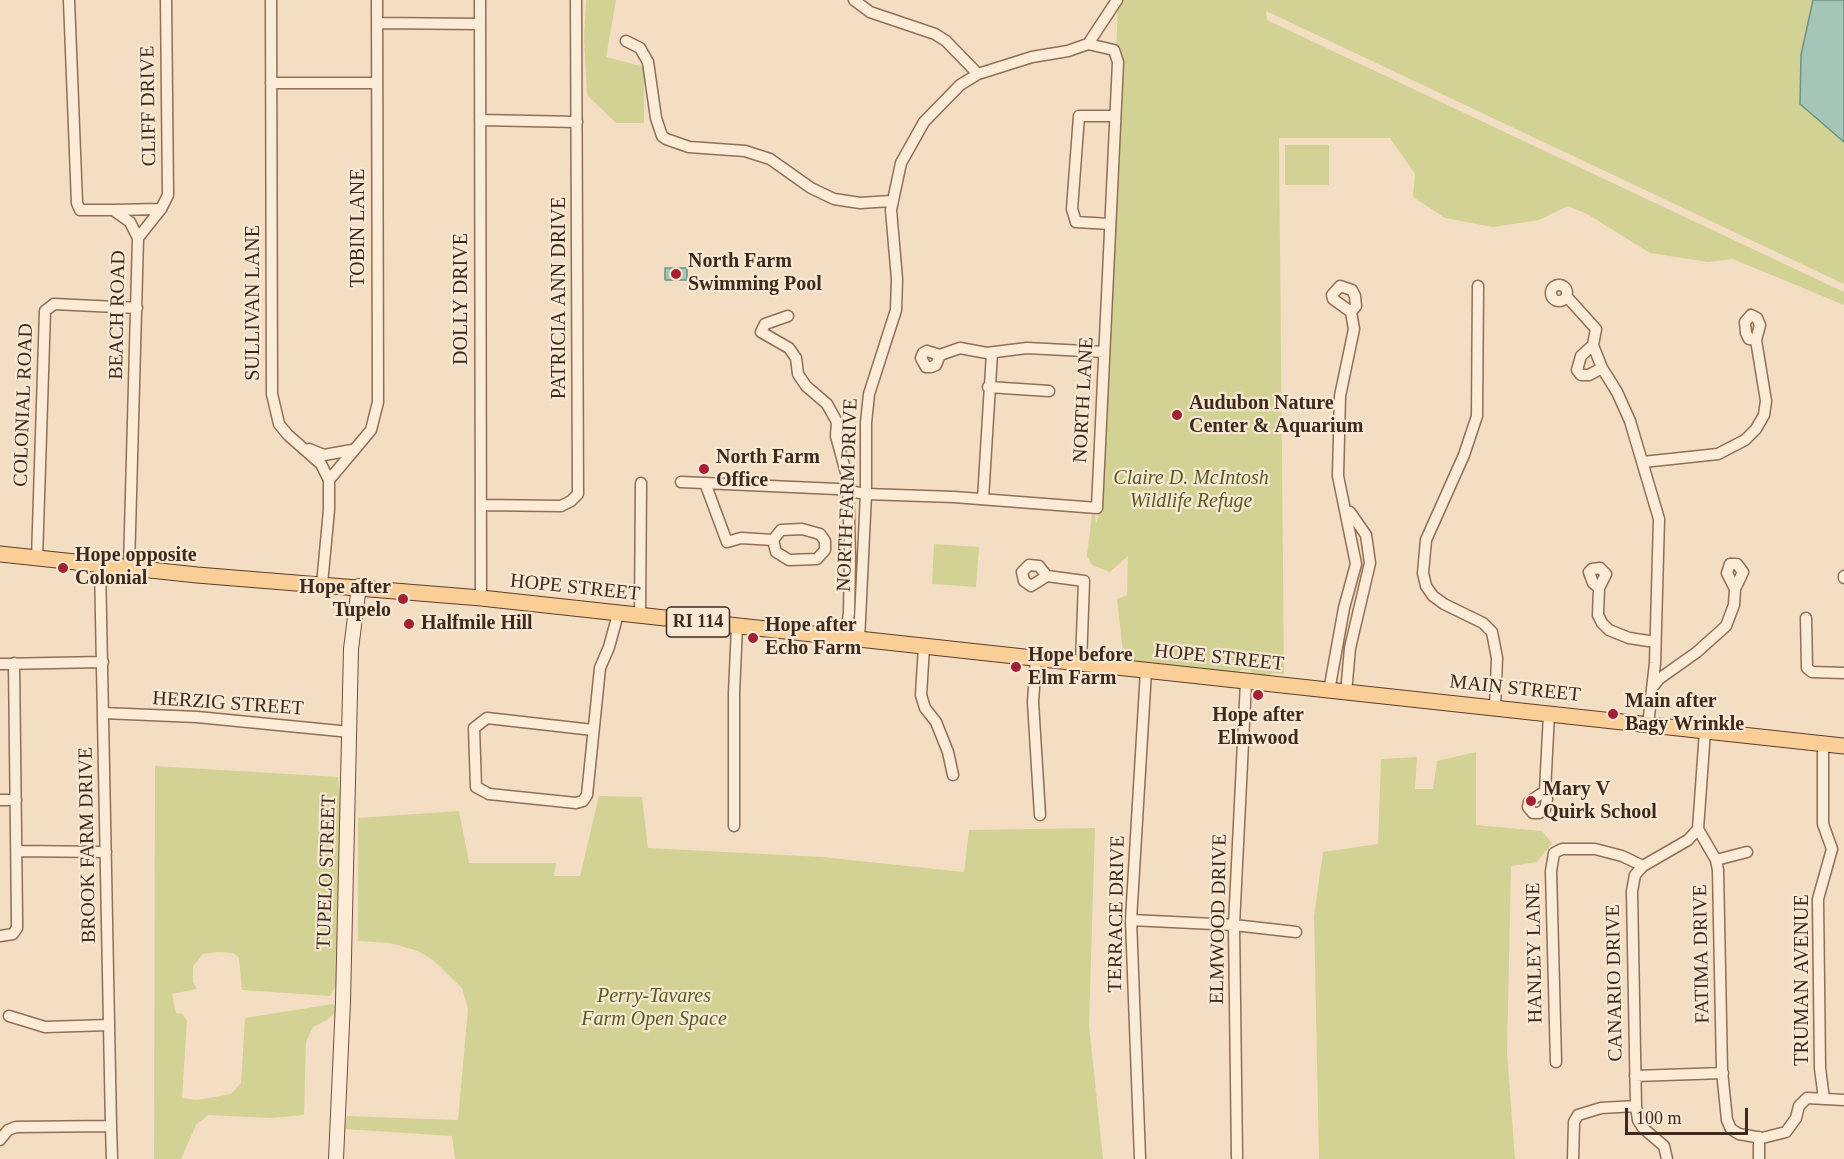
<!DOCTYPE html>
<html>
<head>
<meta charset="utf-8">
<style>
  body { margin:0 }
  #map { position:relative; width:1844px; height:1159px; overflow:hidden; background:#f3dec3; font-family:"Times New Roman",serif }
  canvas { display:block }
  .scale { position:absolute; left:1625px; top:1108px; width:123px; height:27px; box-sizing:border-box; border:3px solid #3e291d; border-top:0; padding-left:8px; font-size:18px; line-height:21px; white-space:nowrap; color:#3e291d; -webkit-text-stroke:4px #f9e9d4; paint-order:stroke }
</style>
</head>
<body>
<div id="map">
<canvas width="1844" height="1159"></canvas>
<div class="scale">100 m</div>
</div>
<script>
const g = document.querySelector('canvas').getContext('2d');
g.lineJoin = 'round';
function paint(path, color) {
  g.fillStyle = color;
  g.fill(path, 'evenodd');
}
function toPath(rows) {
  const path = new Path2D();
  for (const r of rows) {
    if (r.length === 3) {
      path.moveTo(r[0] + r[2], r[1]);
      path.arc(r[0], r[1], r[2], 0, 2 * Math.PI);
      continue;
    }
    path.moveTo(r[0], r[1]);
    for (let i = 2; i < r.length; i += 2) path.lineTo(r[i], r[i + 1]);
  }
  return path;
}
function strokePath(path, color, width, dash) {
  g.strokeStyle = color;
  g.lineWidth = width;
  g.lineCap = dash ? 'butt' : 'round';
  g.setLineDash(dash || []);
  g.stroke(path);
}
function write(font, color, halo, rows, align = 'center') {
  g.font = font + ' "Times New Roman",serif';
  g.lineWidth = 4.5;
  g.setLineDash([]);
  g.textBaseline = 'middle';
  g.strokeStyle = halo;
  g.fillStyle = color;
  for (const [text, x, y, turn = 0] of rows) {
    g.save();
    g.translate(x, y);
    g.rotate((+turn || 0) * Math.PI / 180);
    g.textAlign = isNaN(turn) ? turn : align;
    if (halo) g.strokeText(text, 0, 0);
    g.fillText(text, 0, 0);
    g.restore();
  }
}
paint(toPath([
  [586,0,616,0,606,57,644,67,644,123,616,123,587,95,584,37],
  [1118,0,1813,0,1801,55,1800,103,1844,142,1844,284,1266,11,1267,20,1844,292,1844,305,1733,259,1708,262,1650,253,1587,214,1568,206,1539,220,1493,227,1445,218,1413,197,1415,174,1390,138,1279,138,1284,674,1273,673,1262,678,1252,676,1250,670,1241,669,1239,673,1124,662,1117,599,1127,595,1128,556,1110,572,1092,565,1087,556,1092,514,1095,515,1096,523,1100,512],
  [1285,145,1329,145,1329,185,1285,185],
  [934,544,979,547,976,587,932,584],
  [1476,752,1476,825,1542,831,1552,843,1537,862,1511,866,1507,1052,1515,1159,1319,1159,1314,916,1323,852,1378,844,1381,759,1417,757,1415,789,1433,789,1437,761],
  [155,766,338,777,341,805,339,980,330,996,242,990,239,958,233,953,218,952,203,954,193,966,193,982,197,989,172,994,176,1013,183,1014,187,1021,182,1098,197,1100,231,1094,241,1083,245,1018,333,1004,338,1010,327,1020,313,1027,306,1042,304,1115,271,1118,208,1115,196,1125,181,1159,154,1159],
  [599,796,642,797,648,848,822,857,964,872,969,830,1095,828,1089,1025,1103,1159,455,1159,452,1136,344,1129,347,1116,458,1120,468,1009,462,988,433,960,418,951,390,943,358,941,358,818,459,811,469,863,556,863,554,876,580,876]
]), '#d3d295');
const water = toPath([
  [1813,0,1844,0,1844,142,1800,104,1801,55,1813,0],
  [665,268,687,268,687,280,665,280,665,268]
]);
paint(water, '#a5c5b8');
strokePath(water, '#6b9585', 1.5);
const minor = toPath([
  [69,0,77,203,80,210,113,210,130,222,138,238,129,567],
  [271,0,272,394,279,424,288,435,321,464,329,480,329,510,322,584],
  [480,0,481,598],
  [854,0,870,12,935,34,946,41,978,74],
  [377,23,480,24],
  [626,41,640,48,648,62,656,118,662,136,666,139,689,147,745,151,770,159,811,188,834,199,860,203,891,201],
  [1088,44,1117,0],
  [271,83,377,83],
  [480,120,577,122],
  [113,210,161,209],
  [1110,224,1076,222,1072,209,1079,116,1114,116],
  [138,238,161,209,168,195,166,0],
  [1559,293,8],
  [1478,286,1477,416,1464,455,1426,540,1423,573,1426,586,1433,596,1444,604,1483,623,1492,632,1497,658,1495,708],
  [1568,298,1596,329,1593,345,1581,356,1577,370,1581,375,1589,375,1602,368],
  [788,316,765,324,761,332,789,348,796,358,798,374,806,386,827,404,837,422,836,436,848,480,850,558,849,613,845,638],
  [1593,345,1602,368,1617,392,1630,421,1659,519,1655,663,1648,725],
  [927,351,940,355,936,365,931,367,926,367,921,358,923,353,927,351],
  [940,355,960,348,987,353,1027,348,1104,352],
  [988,387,1049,391],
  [309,449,324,455,352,450],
  [1643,462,1718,454,1745,440,1756,429,1764,415,1766,401,1756,340,1760,325,1757,318,1751,315,1745,322,1746,333,1749,339,1756,340],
  [329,480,371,430,378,402,377,0],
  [681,482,837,489,866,494,954,497,1097,508,1118,62,1114,50,1088,44,1068,51,1032,57,978,74,960,85,924,122,901,163,891,210,897,279,896,310,869,394,866,423,866,494,859,640],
  [705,483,727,542,741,538,773,540,781,530,802,529,820,534,825,541,825,550,817,559,789,560,776,552,773,540],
  [983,499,992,353],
  [481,505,561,506,571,501,578,494,576,0],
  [37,559,45,311,54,304,137,308],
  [1730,564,1737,564,1743,572,1735,589,1727,573,1730,564],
  [100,565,111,1126],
  [1600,568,1606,574,1599,588,1593,583,1589,572,1592,569,1600,568],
  [1047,576,1031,586,1024,581,1022,572,1029,565,1039,566,1047,576,1084,581,1081,664],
  [1844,576,1844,578],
  [1599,588,1598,615,1602,623,1609,630,1629,638,1655,642],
  [640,616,641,483],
  [1806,618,1807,668,1812,672,1844,673],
  [924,647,921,695,925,708,936,722,948,752,953,775],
  [1036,659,1033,702,1040,815],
  [0,664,103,662],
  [1652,688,1659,679,1697,652,1726,626,1734,605,1735,589],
  [1329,691,1344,608,1356,564,1338,476,1340,396,1354,329,1351,312,1333,299,1332,295,1340,286,1352,290,1355,296,1356,306,1351,312],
  [1346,693,1350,648,1370,563,1366,535,1350,512],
  [103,713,197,717,350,732],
  [593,730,487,718,474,728,476,787,489,794,576,803,583,801,587,795,600,668,609,647,618,614],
  [1705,731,1698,829,1716,860,1718,870,1722,1071,1727,1120,1731,1129,1739,1134,1762,1138,1786,1132,1796,1118,1799,1106,1807,1098,1844,1100],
  [1823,744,1823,824,1832,849,1818,899,1820,1068,1824,1099],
  [1545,791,1547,799,1545,809,1539,813,1533,813,1528,807,1529,802,1545,791,1549,714],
  [0,800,16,800],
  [734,826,734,693,737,626],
  [17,851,106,852],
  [1716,860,1747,852],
  [1131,920,1234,925,1296,932],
  [0,936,13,934,17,928,17,919,14,663],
  [9,1016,45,1027,109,1025],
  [1556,1062,1551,871,1554,853,1562,849,1595,849,1622,856,1643,866],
  [1635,1076,1723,1073],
  [0,1140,8,1130,16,1127,111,1126,112,1159],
  [1237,1157,1234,925,1246,682],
  [1140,1158,1131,920,1146,671],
  [1573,1159,1574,1122,1578,1115,1601,1108,1636,1106],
  [1667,1159,1664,1146,1643,1128,1638,1120,1636,1106,1632,891,1635,875,1643,866,1688,840,1698,829],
  [1759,1159,1759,1137]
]);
const secondary = toPath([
  [336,1159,343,1002,351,649,359,586]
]);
const primary = toPath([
  [0,554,197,575,481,598,1844,746]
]);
strokePath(minor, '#906e57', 13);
strokePath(secondary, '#724f3a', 16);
strokePath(primary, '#5d3c2c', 17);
strokePath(minor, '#fcecd7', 10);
strokePath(secondary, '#fcecd7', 14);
strokePath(primary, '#face97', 15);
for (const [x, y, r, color] of [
  [676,274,6,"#a62033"],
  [1177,415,6,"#a62033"],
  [704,469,6,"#a62033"],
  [63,568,6,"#a62033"],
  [403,599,6,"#a62033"],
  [409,624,6,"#a62033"],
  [753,638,6,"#a62033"],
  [1016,667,6,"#a62033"],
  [1258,695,6,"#a62033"],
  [1613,714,6,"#a62033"],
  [1531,801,6,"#a62033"]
]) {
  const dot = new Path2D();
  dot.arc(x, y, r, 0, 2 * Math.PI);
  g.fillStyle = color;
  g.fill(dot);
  strokePath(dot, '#f9e9d4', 2);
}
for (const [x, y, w] of [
  [698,622,63]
]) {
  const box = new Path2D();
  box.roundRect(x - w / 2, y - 15, w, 30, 4.5);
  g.fillStyle = '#f9e9d4';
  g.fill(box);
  strokePath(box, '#3e291d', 1.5);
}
write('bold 18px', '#3e291d', null, [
  ["RI 114",698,622]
]);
write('20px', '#3e291d', '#f9e9d4', [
  ["CLIFF DRIVE",149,106,-91],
  ["TOBIN LANE",359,228,-90],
  ["PATRICIA ANN DRIVE",560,298,-90],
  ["DOLLY DRIVE",462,299,-90],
  ["SULLIVAN LANE",254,303,-90],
  ["BEACH ROAD",118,315,-89],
  ["NORTH LANE",1084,400,-87],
  ["COLONIAL ROAD",24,405,-88],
  ["NORTH FARM DRIVE",848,495,-88],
  ["HOPE STREET",575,588,6],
  ["HOPE STREET",1219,658,6],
  ["MAIN STREET",1515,689,6],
  ["HERZIG STREET",228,704,4],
  ["BROOK FARM DRIVE",88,845,-91],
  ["TUPELO STREET",327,872,-88],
  ["TERRACE DRIVE",1117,914,-89],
  ["ELMWOOD DRIVE",1219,919,-89],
  ["HANLEY LANE",1535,953,-91],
  ["FATIMA DRIVE",1702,954,-91],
  ["TRUMAN AVENUE",1803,980,-90],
  ["CANARIO DRIVE",1615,983,-91]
]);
write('bold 20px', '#3e291d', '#f9e9d4', [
  ["North Farm",688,262],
  ["Swimming Pool",688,285],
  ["Audubon Nature",1189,404],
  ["Center & Aquarium",1189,427],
  ["North Farm",716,458],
  ["Office",716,481],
  ["Hope opposite",75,556],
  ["Colonial",75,579],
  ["Hope after",391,588,"right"],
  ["Tupelo",391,611,"right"],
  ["Halfmile Hill",421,624],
  ["Hope after",765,626],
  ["Echo Farm",765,649],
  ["Hope before",1028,656],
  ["Elm Farm",1028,679],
  ["Main after",1625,702],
  ["Bagy Wrinkle",1625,725],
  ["Hope after",1258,716,"center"],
  ["Elmwood",1258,739,"center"],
  ["Mary V",1543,790],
  ["Quirk School",1543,813]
], 'left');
write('italic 20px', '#565d21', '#f9e9d4', [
  ["Claire D. McIntosh",1191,479],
  ["Wildlife Refuge",1191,502],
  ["Perry-Tavares",654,997],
  ["Farm Open Space",654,1020]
]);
</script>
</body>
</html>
